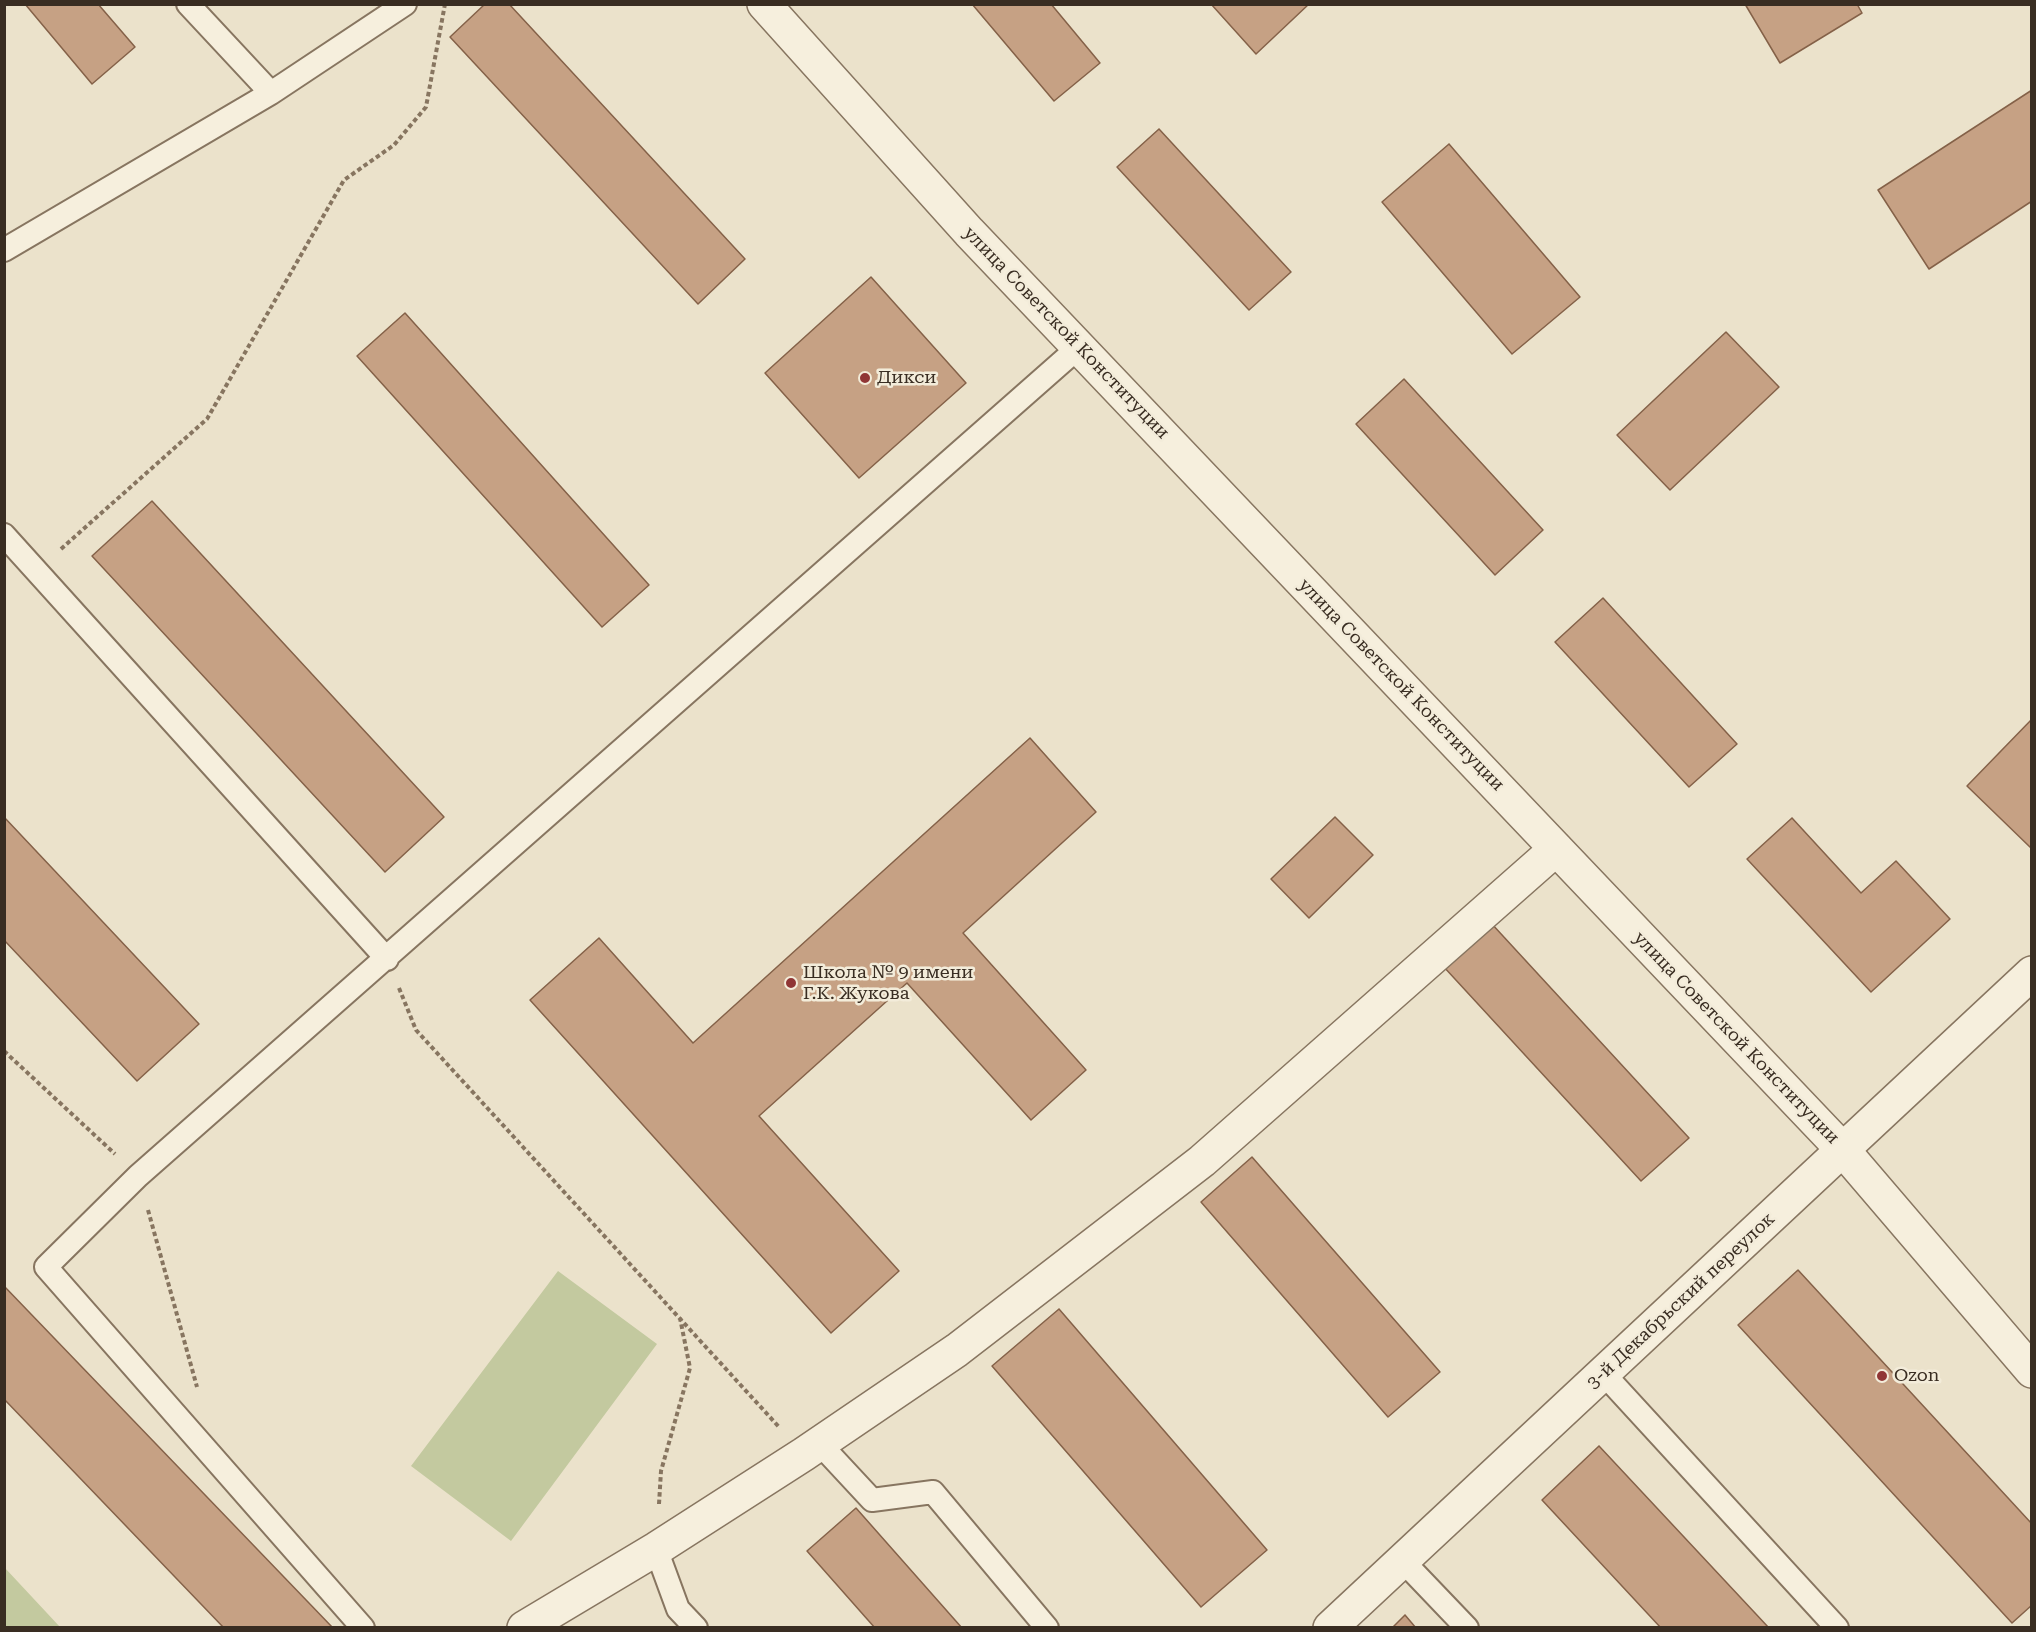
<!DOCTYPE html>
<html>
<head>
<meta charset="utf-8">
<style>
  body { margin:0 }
  #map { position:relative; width:2036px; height:1632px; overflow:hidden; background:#ebe2cb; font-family:"Roboto Serif",serif }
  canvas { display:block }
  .frame { position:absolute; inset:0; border:6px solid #392d22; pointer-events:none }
</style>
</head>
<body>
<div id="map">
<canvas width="2036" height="1632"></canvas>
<div class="frame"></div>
</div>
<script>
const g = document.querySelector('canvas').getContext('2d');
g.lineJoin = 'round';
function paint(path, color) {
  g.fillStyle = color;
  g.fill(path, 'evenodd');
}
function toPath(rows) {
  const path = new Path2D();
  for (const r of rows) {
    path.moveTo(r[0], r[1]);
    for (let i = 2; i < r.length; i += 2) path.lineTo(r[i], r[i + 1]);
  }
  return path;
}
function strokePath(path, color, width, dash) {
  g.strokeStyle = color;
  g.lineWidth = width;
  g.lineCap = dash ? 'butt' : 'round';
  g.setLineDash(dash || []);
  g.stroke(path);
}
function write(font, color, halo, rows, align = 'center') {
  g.font = font + ' "Roboto Serif",serif';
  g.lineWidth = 5;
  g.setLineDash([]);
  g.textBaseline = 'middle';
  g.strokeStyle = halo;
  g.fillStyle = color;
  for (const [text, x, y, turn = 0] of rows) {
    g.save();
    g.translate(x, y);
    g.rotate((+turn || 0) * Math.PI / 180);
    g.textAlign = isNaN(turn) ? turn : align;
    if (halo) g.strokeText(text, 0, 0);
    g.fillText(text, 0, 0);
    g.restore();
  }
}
paint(toPath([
  [558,1271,657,1344,511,1541,411,1466],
  [4,1568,5,1568,60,1627,5,1627]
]), '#c3c99f');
const building = toPath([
  [25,4,98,4,135,47,92,84,25,4],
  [485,4,509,4,745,259,698,304,450,37,485,4],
  [972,4,1051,4,1100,63,1054,101,972,4],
  [1211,4,1309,4,1256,54,1211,4],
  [1745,4,1857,4,1862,13,1780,63,1745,4],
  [2032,90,2032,201,1929,269,1878,190,2032,90],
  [1159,129,1291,272,1249,310,1117,167,1159,129],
  [1449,144,1580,297,1512,354,1382,202,1449,144],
  [871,277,966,383,859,478,765,373,871,277],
  [405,313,649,585,602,627,357,356,405,313],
  [1726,332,1779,387,1670,490,1617,435,1726,332],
  [1404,379,1543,530,1495,575,1356,424,1404,379],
  [152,501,444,817,385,872,92,556,152,501],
  [1603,598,1737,744,1689,787,1555,642,1603,598],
  [2032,719,2032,849,1967,786,2032,719],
  [1030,738,1096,812,963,933,1086,1070,1031,1120,907,983,759,1116,899,1271,831,1333,530,1000,599,938,693,1043,1030,738],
  [4,817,199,1024,137,1081,4,940,4,817],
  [1335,817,1373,855,1309,918,1271,879,1335,817],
  [1792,818,1861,893,1896,861,1950,919,1871,992,1747,859,1792,818],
  [1491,923,1689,1138,1641,1181,1443,966,1491,923],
  [1252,1157,1440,1372,1388,1417,1201,1202,1252,1157],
  [1798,1270,2032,1524,2032,1605,2012,1623,1738,1325,1798,1270],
  [4,1286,333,1628,224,1628,4,1399,4,1286],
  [1059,1309,1267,1550,1201,1607,992,1366,1059,1309],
  [1599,1446,1769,1628,1661,1628,1542,1500,1599,1446],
  [856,1508,962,1628,875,1628,807,1551,856,1508],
  [1405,1615,1416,1628,1392,1628,1405,1615]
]);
paint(building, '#c6a184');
strokePath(building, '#846148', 1.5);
const service = toPath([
  [188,4,271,93],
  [4,250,271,93,405,4],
  [4,535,387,959],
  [1603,1373,1837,1628],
  [819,1443,872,1500,933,1492,1047,1628],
  [656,1549,678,1609,696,1628],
  [1402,1560,1467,1628],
  [363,1628,46,1267,138,1176,1079,347]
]);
const minor = toPath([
  [524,1628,656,1549,804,1454,957,1350,1202,1161,1556,849],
  [1330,1628,2032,973]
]);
const tertiary = toPath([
  [764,4,969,232,1843,1150,2032,1371]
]);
strokePath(service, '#877560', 26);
strokePath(minor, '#877560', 36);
strokePath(tertiary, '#877560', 36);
strokePath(toPath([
  [61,549,207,419,344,180,394,145,426,107,445,4],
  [399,988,416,1030,779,1427],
  [4,1051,115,1154],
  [148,1210,197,1387],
  [659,1504,661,1471,690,1368,680,1318]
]), '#877560', 4, [4.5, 3]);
strokePath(service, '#f6efdd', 22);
strokePath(minor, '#f6efdd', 33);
strokePath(tertiary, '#f6efdd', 33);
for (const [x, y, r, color] of [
  [865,378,6,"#903635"],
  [791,983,6,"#903635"],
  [1882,1376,6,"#903635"]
]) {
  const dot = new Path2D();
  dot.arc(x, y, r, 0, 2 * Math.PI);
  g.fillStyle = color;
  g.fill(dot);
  strokePath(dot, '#f3ecda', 2);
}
write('18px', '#392d22', '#f3ecda', [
  ["улица Советской Конституции",1066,333,46],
  ["улица Советской Конституции",1401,685,46],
  ["улица Советской Конституции",1736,1038,46],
  ["3-й Декабрьский переулок",1681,1301,-43]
]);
write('18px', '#392d22', '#f3ecda', [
  ["Дикси",877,378],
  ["Школа № 9 имени",803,973],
  ["Г.К. Жукова",803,994],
  ["Ozon",1894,1376]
], 'left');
</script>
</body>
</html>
